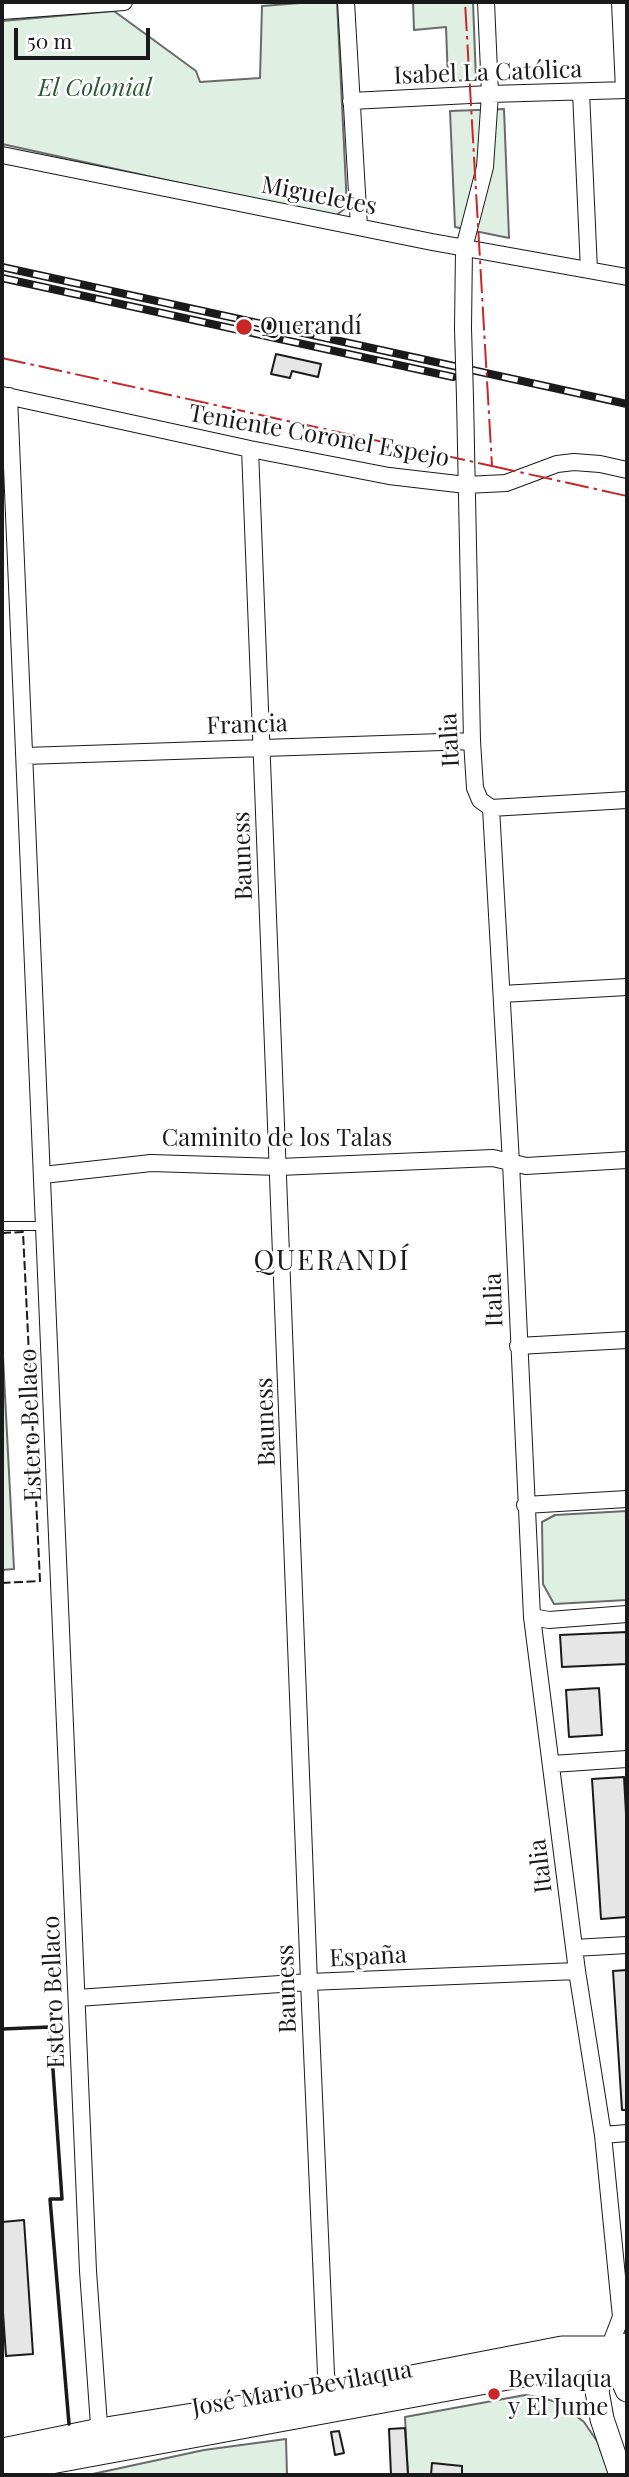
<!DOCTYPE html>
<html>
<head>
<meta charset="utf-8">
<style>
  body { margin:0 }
  #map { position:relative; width:629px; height:2477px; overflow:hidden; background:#fff; font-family:"Playfair Display",serif }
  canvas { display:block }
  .frame { position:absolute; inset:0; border:4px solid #1a1a1a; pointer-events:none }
  .scale { position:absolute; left:14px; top:28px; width:136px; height:32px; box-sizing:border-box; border:4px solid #1a1a1a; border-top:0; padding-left:9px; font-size:21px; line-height:24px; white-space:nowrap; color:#1a1a1a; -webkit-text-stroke:5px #fff; paint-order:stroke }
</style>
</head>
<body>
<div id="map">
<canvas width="629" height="2477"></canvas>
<div class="frame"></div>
<div class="scale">50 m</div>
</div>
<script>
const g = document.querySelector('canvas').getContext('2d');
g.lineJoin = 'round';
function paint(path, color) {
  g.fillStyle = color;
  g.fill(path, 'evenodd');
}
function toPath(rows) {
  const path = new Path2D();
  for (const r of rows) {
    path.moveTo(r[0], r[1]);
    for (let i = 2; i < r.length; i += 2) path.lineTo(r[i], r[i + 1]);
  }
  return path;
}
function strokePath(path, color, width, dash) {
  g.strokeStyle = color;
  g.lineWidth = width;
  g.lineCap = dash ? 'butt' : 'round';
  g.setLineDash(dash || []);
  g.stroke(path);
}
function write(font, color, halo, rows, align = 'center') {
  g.font = font + ' "Playfair Display",serif';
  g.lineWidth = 5;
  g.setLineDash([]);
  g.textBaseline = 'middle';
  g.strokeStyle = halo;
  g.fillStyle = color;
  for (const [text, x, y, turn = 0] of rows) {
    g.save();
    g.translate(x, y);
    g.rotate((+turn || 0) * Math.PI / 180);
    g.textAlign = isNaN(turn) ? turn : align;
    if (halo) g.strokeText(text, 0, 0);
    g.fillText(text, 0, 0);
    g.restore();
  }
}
const green = toPath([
  [313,2,337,2,347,207,334,217,2,144,2,21,114,11,196,71,200,82,260,78,262,6,313,2],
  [413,2,473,2,476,80,448,81,446,27,414,30,413,2],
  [504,109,509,238,455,227,450,111,504,109],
  [2,1337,14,1569,2,1570,2,1337],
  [627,1511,627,1600,554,1604,543,1584,542,1522,555,1515,627,1511],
  [525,2395,539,2397,553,2401,565,2407,584,2422,597,2441,610,2475,408,2475,405,2417,525,2395],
  [286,2439,287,2475,88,2475,204,2450,286,2439]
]);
paint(green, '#e0efe3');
strokePath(green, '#6a6a6a', 2);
const building = toPath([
  [276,354,321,364,318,377,292,371,290,378,271,374,276,354],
  [627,1632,627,1664,562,1667,560,1635,627,1632],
  [599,1688,602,1735,569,1737,566,1690,599,1688],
  [624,1777,627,1832,627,1917,601,1919,592,1779,624,1777],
  [627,1970,627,2110,622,2110,613,1971,627,1970],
  [24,2220,33,2354,6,2356,2,2298,2,2222,24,2220],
  [405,2428,408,2475,391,2475,389,2429,405,2428],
  [339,2431,344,2453,335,2455,331,2432,339,2431],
  [432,2463,462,2466,462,2475,431,2475,432,2463]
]);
paint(building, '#e6e6e6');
strokePath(building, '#1a1a1a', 2);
const lane = toPath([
  [2,1226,45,1226]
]);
const street = toPath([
  [346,2,359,227],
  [620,2,624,90],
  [2,11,124,2],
  [581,92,589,270],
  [351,101,490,94,627,90],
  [2,155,432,242,627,277],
  [463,328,464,248,485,167,490,94,486,2],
  [2,395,250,449,389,476,466,485,506,483,557,464,574,462,600,464,627,470],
  [9,396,88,2271,100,2439],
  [465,398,472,741,475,788,480,800,491,808],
  [250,449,309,1982,326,2374,329,2393],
  [25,756,472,741],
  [491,808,511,1163,532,1617,577,1971,603,2135,621,2317,609,2348],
  [491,808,627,800],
  [502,994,627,987],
  [43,1175,151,1163,279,1167,493,1158,526,1166,627,1160],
  [518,1346,627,1340],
  [525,1505,627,1499],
  [532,1617,549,1620,627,1614],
  [552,1764,627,1759],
  [574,1948,627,1945],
  [77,1998,309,1982,577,1971],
  [603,2135,627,2133]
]);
const secondary = toPath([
  [609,2348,597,2391,602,2419,621,2475],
  [609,2348,627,2390],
  [2,2450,100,2430,329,2393,562,2348,609,2348,627,2345],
  [2,2471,573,2366,603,2351]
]);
strokePath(lane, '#1a1a1a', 10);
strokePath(street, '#1a1a1a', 18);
strokePath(secondary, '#1a1a1a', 25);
strokePath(lane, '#fff', 8);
strokePath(street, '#fff', 16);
strokePath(secondary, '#fff', 23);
const rail = toPath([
  [2,267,627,404],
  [2,278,453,377]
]);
strokePath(rail, '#1a1a1a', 8);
strokePath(rail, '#fff', 5, [16]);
const streetBridge = toPath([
  [463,328,465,398]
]);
strokePath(streetBridge, '#1a1a1a', 18, []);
strokePath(streetBridge, '#fff', 16);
strokePath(toPath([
  [2,1233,23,1232,40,1581,2,1583]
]), '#1a1a1a', 2, [9, 3.5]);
strokePath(toPath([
  [2,2029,50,2027,62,2199,50,2199,69,2424]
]), '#1a1a1a', 3.5);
strokePath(toPath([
  [2,358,492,466,465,2],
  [492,466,627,496]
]), '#c62828', 2, [24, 5, 3.5, 5]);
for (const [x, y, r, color] of [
  [244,327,9,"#c62828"],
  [494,2394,7,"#c62828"]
]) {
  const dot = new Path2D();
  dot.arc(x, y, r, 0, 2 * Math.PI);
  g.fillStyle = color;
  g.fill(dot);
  strokePath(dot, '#fff', 2.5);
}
write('24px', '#1a1a1a', '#fff', [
  ["Isabel La Católica",488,73,-2],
  ["Migueletes",319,196,11],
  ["Teniente Coronel Espejo",319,436,10],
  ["Francia",247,725,-2],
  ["Italia",450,740,-93],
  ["Bauness",243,856,-92],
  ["Caminito de los Talas",277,1139],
  ["Italia",494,1300,-92],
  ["Bauness",266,1422,-92],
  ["Estero Bellaco",31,1425,-92],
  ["Italia",541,1866,-97],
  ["España",368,1957,-3],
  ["Bauness",287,1989,-92],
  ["Estero Bellaco",54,1992,-92],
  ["José Mario Bevilaqua",302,2389,-10]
]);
write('italic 24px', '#2b5a34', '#fff', [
  ["El Colonial",95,89]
]);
write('24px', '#1a1a1a', '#fff', [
  ["Querandí",260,327],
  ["Bevilaqua",508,2380],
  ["y El Jume",508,2408]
], 'left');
g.letterSpacing = '2px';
write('28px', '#1a1a1a', '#fff', [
  ["QUERANDÍ",332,1261]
]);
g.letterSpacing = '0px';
</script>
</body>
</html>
